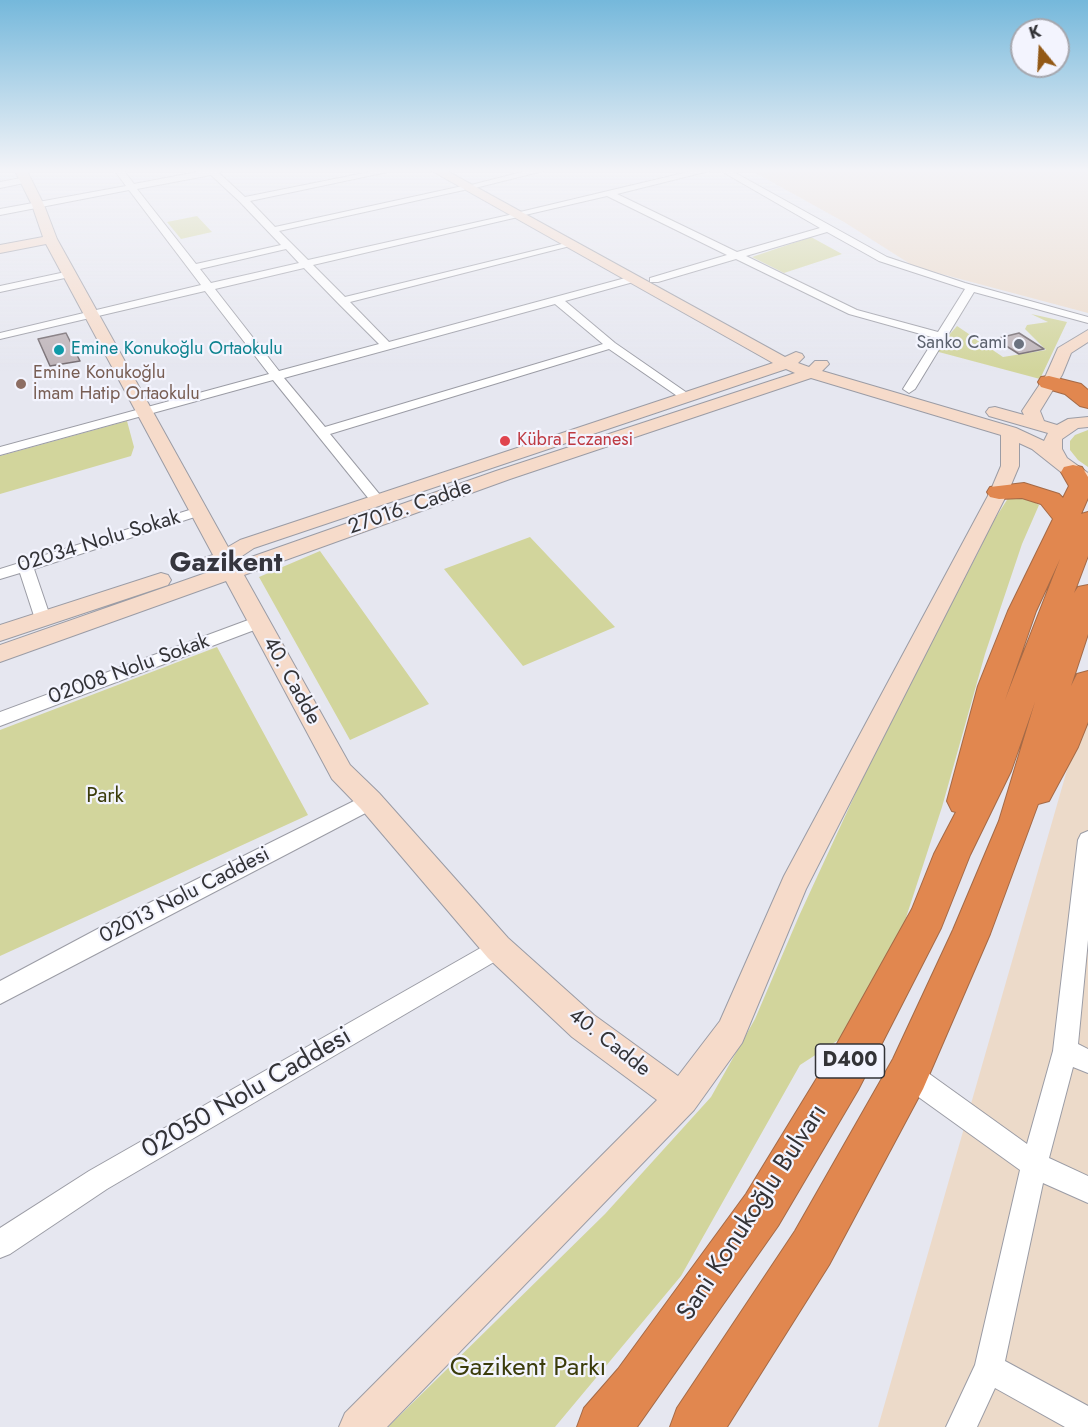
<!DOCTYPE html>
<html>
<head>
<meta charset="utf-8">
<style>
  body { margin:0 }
  #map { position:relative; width:1088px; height:1427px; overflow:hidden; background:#e6e7f0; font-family:Jost,sans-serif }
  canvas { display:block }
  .north { position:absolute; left:1010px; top:18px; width:60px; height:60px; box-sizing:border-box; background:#f3f4fe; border:2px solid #a6a7ae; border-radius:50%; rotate:342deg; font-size:16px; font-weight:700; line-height:24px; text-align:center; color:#333337 }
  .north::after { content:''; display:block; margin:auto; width:21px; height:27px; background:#935916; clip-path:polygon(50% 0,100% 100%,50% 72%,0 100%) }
</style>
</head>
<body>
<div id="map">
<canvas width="1088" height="1427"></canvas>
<div class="north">K</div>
</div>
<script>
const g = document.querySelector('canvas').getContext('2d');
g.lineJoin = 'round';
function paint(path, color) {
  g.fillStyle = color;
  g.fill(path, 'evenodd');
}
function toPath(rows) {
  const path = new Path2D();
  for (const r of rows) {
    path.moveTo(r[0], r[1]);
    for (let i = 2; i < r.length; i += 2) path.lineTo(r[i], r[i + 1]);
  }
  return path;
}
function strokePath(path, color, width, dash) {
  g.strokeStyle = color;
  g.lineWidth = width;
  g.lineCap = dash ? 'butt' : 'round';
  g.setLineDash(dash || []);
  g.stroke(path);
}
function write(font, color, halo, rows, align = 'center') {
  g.font = font + ' Jost,sans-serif';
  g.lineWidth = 4.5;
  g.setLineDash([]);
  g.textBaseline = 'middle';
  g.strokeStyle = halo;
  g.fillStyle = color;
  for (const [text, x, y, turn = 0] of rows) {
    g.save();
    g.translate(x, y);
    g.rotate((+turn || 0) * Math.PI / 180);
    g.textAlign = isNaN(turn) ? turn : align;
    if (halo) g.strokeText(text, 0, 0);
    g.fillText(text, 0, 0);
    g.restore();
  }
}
paint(toPath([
  [752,171,1088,171,1088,313,915,267,844,222],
  [1088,697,1088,1427,878,1427]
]), '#ecdac9');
paint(toPath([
  [197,216,212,232,181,239,167,222],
  [811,237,842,254,784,273,752,257],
  [1031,314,1067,322,1040,379,935,351,957,326,1003,357,1046,350,1025,329,1027,325,1048,322],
  [127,421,134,447,131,456,0,494,0,456],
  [1088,430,1088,467,1078,460,1070,450,1070,441,1075,435],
  [1012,492,1021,494,1039,505,1022,544,985,654,942,807,902,930,840,1039,800,1065,681,1276,555,1427,388,1427,605,1214,711,1097,755,1019,799,916,871,760,927,648,978,553,991,525],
  [530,537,615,627,523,666,444,569],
  [320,551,429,704,350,740,259,577],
  [217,647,308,815,0,956,0,730]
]), '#d2d59c');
const building = toPath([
  [66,333,80,361,50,366,38,339,66,333],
  [1019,333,1044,349,1019,354,995,339,1019,333]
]);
paint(building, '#beb4b9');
strokePath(building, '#746b70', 1.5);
const street = toPath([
  [115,171,124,171,134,184,202,171,221,171,219,173,245,197,374,171,392,171,250,201,275,227,467,185,468,187,464,190,279,231,308,260,518,213,518,217,313,265,345,297,574,241,574,245,350,302,389,342,629,277,637,277,637,281,565,301,615,343,693,397,687,401,683,400,609,349,330,434,385,501,378,505,373,504,273,380,0,455,0,447,269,374,205,291,0,339,0,333,201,285,129,190,0,215,0,209,126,186,115,171],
  [211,175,240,202,281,245,196,264,137,189,211,175],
  [286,249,299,263,211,283,200,269,286,249],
  [304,268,338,303,379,344,279,371,215,289,304,268],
  [555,304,603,344,325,427,284,378,555,304],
  [526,171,543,171,475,188,471,185,526,171],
  [692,171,709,171,617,194,737,252,820,228,721,171,732,171,887,257,965,283,1088,317,1088,323,974,292,915,389,909,393,903,389,935,338,849,314,736,259,658,282,650,282,650,278,727,255,607,196,525,215,520,212,692,171],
  [827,232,879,261,965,289,938,332,857,310,746,256,827,232],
  [26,177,29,178,29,182,0,188,0,182,26,177],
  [70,271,75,274,74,276,0,292,0,286,70,271],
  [199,507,204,508,206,511,204,514,34,569,51,619,49,623,37,623,35,619,20,573,0,579,0,569,199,507],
  [259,616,265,618,267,622,265,626,0,726,0,712,259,616],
  [370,793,377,795,380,801,377,807,0,1004,0,981,105,925,370,793],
  [1088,831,1088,940,1078,1044,1088,1049,1088,1073,1073,1067,1049,1158,1088,1176,1088,1203,1043,1183,1005,1361,1088,1406,1088,1427,1065,1427,995,1388,977,1427,946,1427,975,1365,1020,1170,899,1083,896,1074,899,1065,908,1062,917,1065,1027,1144,1053,1051,1078,840,1081,834,1088,831],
  [498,938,506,941,509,948,506,955,107,1189,10,1254,0,1258,0,1228,89,1171,498,938]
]);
const secondary = toPath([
  [15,171,27,171,44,205,57,239,228,547,240,540,773,363,432,171,447,171,785,357,796,352,802,354,804,357,798,363,809,367,815,361,827,361,829,364,822,371,1016,428,1044,441,1048,433,989,416,986,412,989,408,995,407,1024,415,1022,411,1046,375,1058,348,1088,330,1088,342,1071,353,1062,375,1040,411,1044,421,1057,425,1068,419,1088,417,1088,427,1078,428,1062,439,1062,449,1067,458,1088,473,1088,487,1066,476,1032,449,1019,443,1019,466,1008,492,806,889,742,1043,694,1110,387,1427,339,1427,345,1413,657,1100,572,1037,488,958,361,809,332,779,226,581,0,662,0,645,220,568,208,571,201,569,198,564,201,559,213,555,46,244,0,253,0,245,43,237,32,205,15,171],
  [786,369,795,373,496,471,237,562,236,560,254,548,786,369],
  [811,378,1001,435,1001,466,990,492,784,876,720,1021,678,1076,594,1015,508,938,379,793,350,765,244,575,510,479,811,378],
  [161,573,168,575,171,580,168,585,0,641,0,625,161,573]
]);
const highway = toPath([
  [1049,376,1081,384,1088,390,1088,408,1080,406,1065,394,1041,387,1038,382,1041,377,1049,376],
  [1073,465,1082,467,1088,477,1088,498,1081,514,1088,512,1088,556,1074,593,1078,587,1088,585,1088,634,1071,686,1077,674,1088,671,1088,722,1078,747,1049,801,1038,804,990,934,923,1089,829,1265,727,1427,670,1427,677,1408,795,1231,893,1059,953,930,999,821,1035,702,1011,771,970,855,941,928,858,1090,778,1226,637,1427,577,1427,584,1408,618,1369,746,1194,828,1060,912,909,934,854,956,812,952,811,947,801,978,686,1008,611,1053,519,1041,504,1022,498,999,499,990,497,987,492,990,487,1024,483,1059,494,1063,498,1069,486,1061,472,1064,467,1073,465],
  [1060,559,1005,700,1036,611,1060,559]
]);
strokePath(street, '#9b9ca5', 2);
strokePath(secondary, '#9b9ca5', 2);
strokePath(highway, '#a46a47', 2);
paint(street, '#fff');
paint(secondary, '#f6dbca');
paint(highway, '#e1874f');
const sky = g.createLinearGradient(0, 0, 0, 371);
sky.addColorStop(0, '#75b8db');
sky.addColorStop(0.46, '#f4f4f8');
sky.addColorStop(1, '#f4f4f800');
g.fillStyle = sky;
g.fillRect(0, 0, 1088, 371);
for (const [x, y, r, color] of [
  [1019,344,6,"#6b7280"],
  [59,350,6,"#0f9aa8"],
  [21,384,6,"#8d6e63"],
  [505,441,6,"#e0444e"]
]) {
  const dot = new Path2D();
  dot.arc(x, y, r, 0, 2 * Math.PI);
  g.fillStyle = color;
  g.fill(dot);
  strokePath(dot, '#f3f4fe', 2);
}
write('18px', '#5b616d', '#f3f4fe', [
  ["Sanko Cami",1007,344]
], 'right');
write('18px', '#0d838f', '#f3f4fe', [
  ["Emine Konukoğlu Ortaokulu",71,350]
], 'left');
write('18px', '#785e54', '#f3f4fe', [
  ["Emine Konukoğlu",33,374],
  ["İmam Hatip Ortaokulu",33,395]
], 'left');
write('18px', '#be3a42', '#f3f4fe', [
  ["Kübra Eczanesi",517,441]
], 'left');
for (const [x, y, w] of [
  [850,1061,69]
]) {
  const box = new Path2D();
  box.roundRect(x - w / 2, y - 17, w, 34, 4.5);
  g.fillStyle = '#f3f4fe';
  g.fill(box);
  strokePath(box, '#333337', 1.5);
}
write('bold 20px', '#333337', null, [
  ["D400",850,1061]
]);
write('21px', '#333337', '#f3f4fe', [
  ["27016. Cadde",410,508,-19],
  ["02034 Nolu Sokak",99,542,-17],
  ["02008 Nolu Sokak",129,670,-20],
  ["40. Cadde",291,681,61],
  ["02013 Nolu Caddesi",185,896,-27],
  ["40. Cadde",609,1043,38]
]);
write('21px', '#3b3c0b', '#f3f4fe', [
  ["Park",105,797]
]);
write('26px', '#333337', '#f3f4fe', [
  ["02050 Nolu Caddesi",247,1094,-30],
  ["Sani Konukoğlu Bulvarı",753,1213,-57]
]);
write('26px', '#3b3c0b', '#f3f4fe', [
  ["Gazikent Parkı",528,1369]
]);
write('bold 27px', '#36363e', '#f3f4fe', [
  ["Gazikent",226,564]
]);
</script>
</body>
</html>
